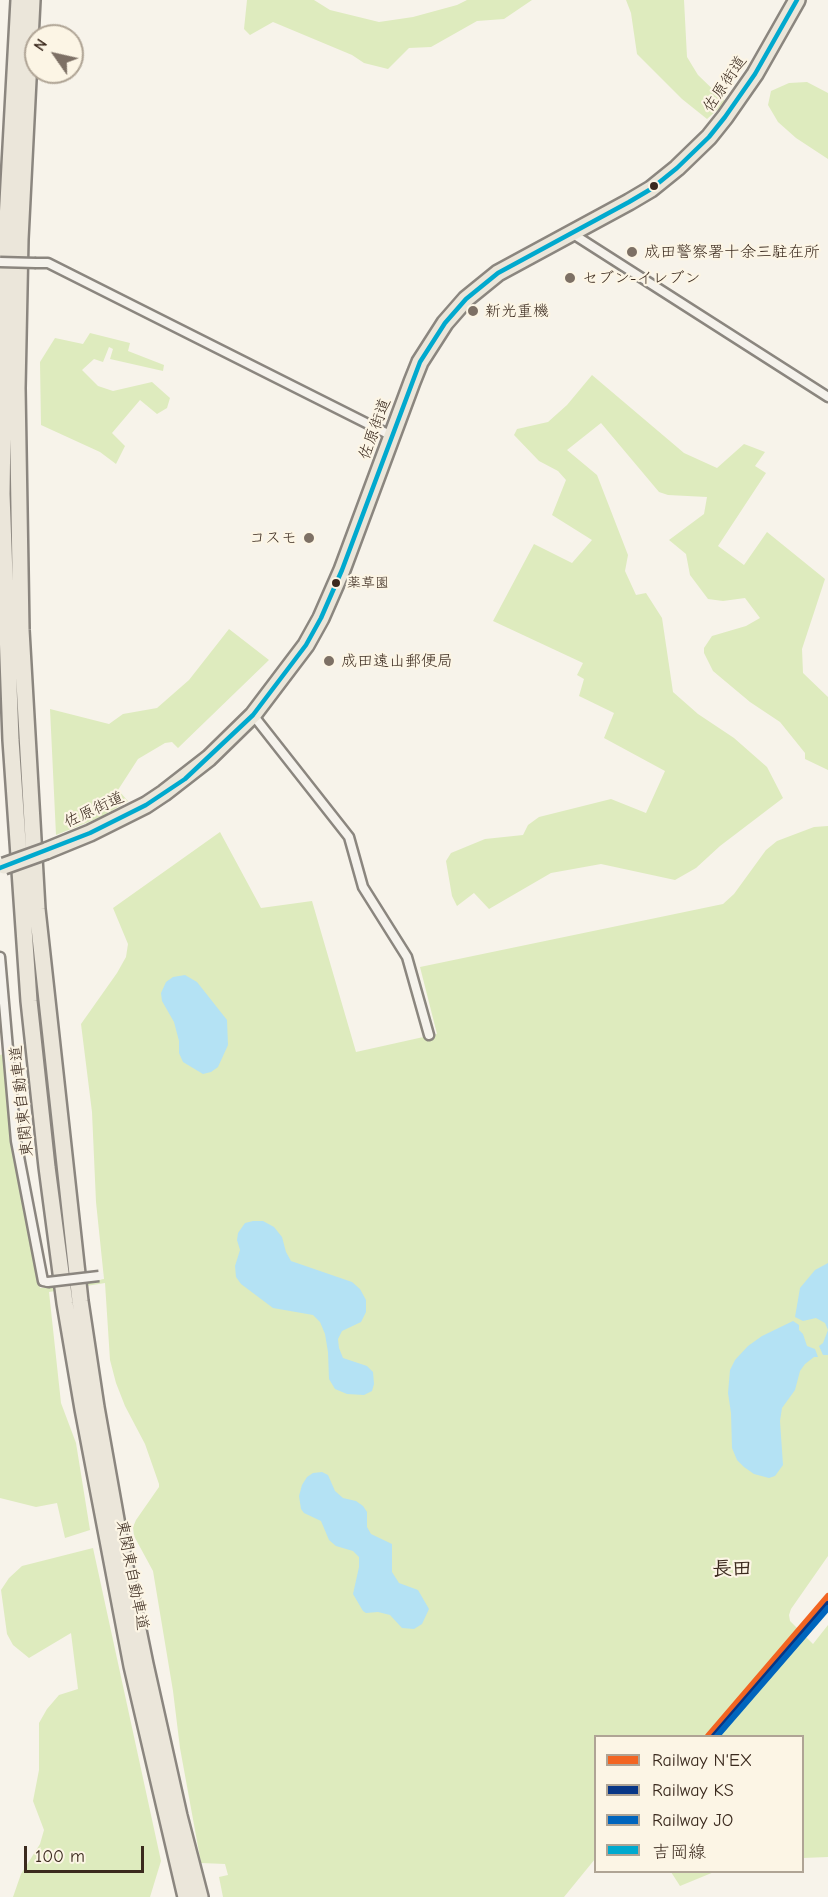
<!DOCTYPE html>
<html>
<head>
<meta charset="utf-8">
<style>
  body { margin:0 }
  #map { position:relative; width:828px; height:1897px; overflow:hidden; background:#f7f3ea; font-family:"Comic Neue","Klee One",sans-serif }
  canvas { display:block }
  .legend { position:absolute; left:594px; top:1735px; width:210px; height:138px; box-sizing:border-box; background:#fcf5e5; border:2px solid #afa495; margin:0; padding:8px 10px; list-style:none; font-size:18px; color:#3b2a1e }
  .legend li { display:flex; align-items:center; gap:12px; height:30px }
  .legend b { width:30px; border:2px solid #afa495 }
  .north { position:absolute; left:24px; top:24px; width:60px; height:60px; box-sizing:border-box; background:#fcf5e5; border:2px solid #afa495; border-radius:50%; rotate:304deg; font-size:16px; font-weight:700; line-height:24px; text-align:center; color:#3b2a1e }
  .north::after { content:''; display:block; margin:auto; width:21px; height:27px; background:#7d7065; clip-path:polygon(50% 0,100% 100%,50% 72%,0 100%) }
  .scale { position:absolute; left:24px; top:1846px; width:120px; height:27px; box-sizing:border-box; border:3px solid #3b2a1e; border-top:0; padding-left:8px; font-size:18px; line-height:21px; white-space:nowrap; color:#3b2a1e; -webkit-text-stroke:4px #fcf5e5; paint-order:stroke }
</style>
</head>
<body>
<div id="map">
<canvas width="828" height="1897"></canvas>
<ul class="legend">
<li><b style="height:8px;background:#f26522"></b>Railway N'EX</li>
<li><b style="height:8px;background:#073686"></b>Railway KS</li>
<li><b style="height:8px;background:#0065bd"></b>Railway JO</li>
<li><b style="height:8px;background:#00a9ce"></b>吉岡線</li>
</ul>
<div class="north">N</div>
<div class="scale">100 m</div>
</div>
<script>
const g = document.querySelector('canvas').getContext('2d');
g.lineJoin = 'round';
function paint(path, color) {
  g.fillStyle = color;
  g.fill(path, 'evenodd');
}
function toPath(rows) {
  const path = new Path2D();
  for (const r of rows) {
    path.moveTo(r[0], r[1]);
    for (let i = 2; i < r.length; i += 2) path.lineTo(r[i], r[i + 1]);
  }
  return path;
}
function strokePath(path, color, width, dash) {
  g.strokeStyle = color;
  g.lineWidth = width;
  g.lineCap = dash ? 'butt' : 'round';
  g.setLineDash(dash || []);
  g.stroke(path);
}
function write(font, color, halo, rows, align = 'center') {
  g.font = font + ' "Comic Neue","Klee One",sans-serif';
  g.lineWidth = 4.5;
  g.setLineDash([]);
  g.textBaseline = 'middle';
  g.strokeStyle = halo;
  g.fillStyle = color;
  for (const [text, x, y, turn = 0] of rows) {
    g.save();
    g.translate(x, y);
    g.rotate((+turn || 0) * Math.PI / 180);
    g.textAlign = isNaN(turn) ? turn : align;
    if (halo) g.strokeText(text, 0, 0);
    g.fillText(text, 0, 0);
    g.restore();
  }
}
paint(toPath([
  [247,0,314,0,330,10,379,22,413,17,457,5,467,0,532,0,504,19,477,21,431,47,409,48,388,69,364,63,352,55,273,22,250,35,244,29],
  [626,0,684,0,687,57,698,75,726,102,707,119,682,99,637,54,631,13],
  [807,82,828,93,828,159,796,138,778,122,768,105,771,91,789,83],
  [90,333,130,343,128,351,164,365,163,371,110,359,113,349,109,347,103,362,94,359,82,370,98,386,113,391,152,382,170,398,167,408,157,414,140,400,112,433,125,446,116,464,100,452,41,425,40,362,55,338,83,344],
  [592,375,684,453,717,468,744,444,765,452,755,466,766,473,718,546,744,565,767,532,825,579,802,649,803,673,828,697,828,770,805,759,805,753,780,722,750,702,713,671,704,653,704,648,712,636,746,626,760,618,745,598,723,601,708,599,690,575,686,554,669,540,704,514,707,497,668,495,659,492,601,423,567,450,597,475,628,555,625,571,636,595,646,593,662,618,673,692,698,714,734,738,767,767,783,798,720,846,696,868,675,880,601,864,551,873,489,909,474,893,457,906,452,896,446,861,451,853,485,839,523,835,528,825,539,817,611,799,646,813,665,771,604,738,614,713,579,696,584,679,577,675,583,663,493,621,534,544,572,563,592,540,552,515,566,480,558,471,539,461,514,435,517,429,548,422,567,405],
  [229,629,269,660,178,748,172,742,165,743,138,759,118,790,128,801,101,817,56,835,50,709,109,724,123,714,157,708,189,680],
  [828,826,828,1556,791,1609,789,1615,790,1621,813,1644,828,1625,828,1857,803,1858,802,1736,596,1736,595,1859,564,1897,223,1897,219,1877,228,1875,225,1864,201,1863,180,1748,173,1691,153,1571,134,1536,133,1527,136,1520,159,1487,159,1484,145,1444,125,1406,116,1383,110,1360,105,1283,49,1292,61,1403,76,1443,90,1530,65,1538,57,1503,36,1507,0,1498,0,1055,3,1054,7,1101,18,1178,40,1288,104,1279,96,1202,92,1112,81,1024,117,973,126,957,128,944,113,908,220,832,261,908,312,901,356,1052,437,1034,420,967,723,904,734,894,766,850,777,841,814,827],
  [93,1548,161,1861,150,1897,13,1897,21,1874,40,1844,44,1830,33,1801,39,1770,39,1723,47,1709,59,1695,78,1689,71,1633,29,1658,13,1645,7,1634,1,1590,9,1578,22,1566],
  [671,1872,714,1872,680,1886]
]), '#deebbe');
paint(toPath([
  [185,975,197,982,227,1020,228,1045,218,1067,211,1072,203,1074,183,1062,179,1053,179,1041,174,1022,162,1001,161,993,166,982,173,977],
  [253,1221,263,1221,274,1227,282,1237,286,1252,291,1261,352,1282,360,1289,366,1300,366,1312,361,1322,342,1331,338,1339,339,1348,343,1358,367,1366,373,1372,374,1384,372,1391,364,1395,347,1394,335,1389,329,1379,328,1352,325,1334,320,1322,313,1315,273,1308,241,1284,236,1277,235,1266,240,1250,237,1240,238,1233,245,1223],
  [828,1263,828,1355,823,1355,819,1346,823,1343,828,1330,825,1323,816,1318,803,1321,795,1317,800,1288,815,1270],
  [793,1321,799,1325,799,1330,803,1334,807,1346,815,1349,818,1357,814,1357,805,1364,800,1371,795,1390,782,1408,780,1421,783,1465,775,1476,769,1478,754,1474,744,1467,737,1460,732,1448,731,1413,728,1393,730,1370,735,1360,748,1346,762,1336],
  [322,1472,328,1475,335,1491,343,1498,356,1501,363,1506,367,1512,367,1527,371,1534,392,1544,392,1572,399,1583,418,1590,429,1609,422,1624,414,1629,402,1628,390,1615,378,1612,366,1613,363,1611,353,1594,359,1567,359,1557,353,1551,336,1546,329,1540,321,1521,304,1513,301,1509,299,1496,302,1485,307,1477,313,1473]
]), '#b4e2f4');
const street = toPath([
  [573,234,828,397],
  [36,263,48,263,392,436],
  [253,715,349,837,363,887,407,957,429,1035],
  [0,957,16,1141,43,1281,48,1282]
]);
const highway = toPath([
  [19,0,6,239,2,494,11,740,29,1001,47,1167,65,1303,83,1409,132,1666,186,1897],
  [32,0,20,239,17,388,21,630,37,909,80,1301,96,1407,120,1542,145,1664,179,1816,200,1897],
  [46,851,90,833,146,805,164,793,209,758,253,715,306,645,321,618,342,570,412,382,420,362,445,323,466,299,498,273,629,202,651,189,677,168,709,137,725,117,755,74,797,0]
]);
strokePath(street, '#8b867f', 13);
strokePath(highway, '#8b867f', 20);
strokePath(street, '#f5f2ec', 8);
strokePath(highway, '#ebe6da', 15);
const streetBridge = toPath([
  [0,262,36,263],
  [48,1282,99,1276]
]);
const highwayBridge = toPath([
  [4,866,46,851]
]);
strokePath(streetBridge, '#8b867f', 13, []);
strokePath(highwayBridge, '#8b867f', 20, []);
strokePath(streetBridge, '#f5f2ec', 8);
strokePath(highwayBridge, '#ebe6da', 15);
strokePath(toPath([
  [0,868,90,833,146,805,185,779,253,715,306,645,321,618,342,570,420,362,445,323,466,299,498,273,629,202,651,189,677,168,709,137,725,117,755,74,797,0]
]), '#00a9ce', 4.5);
strokePath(toPath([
  [708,1736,828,1596]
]), '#f26522', 6);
strokePath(toPath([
  [714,1736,828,1604]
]), '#073686', 6);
strokePath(toPath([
  [717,1736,828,1608]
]), '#0065bd', 6);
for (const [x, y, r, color] of [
  [654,186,5,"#3b2a1e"],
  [632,252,6,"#7d7065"],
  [570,278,6,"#7d7065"],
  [473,311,6,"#7d7065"],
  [309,538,6,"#7d7065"],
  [336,583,5,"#3b2a1e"],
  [329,661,6,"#7d7065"]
]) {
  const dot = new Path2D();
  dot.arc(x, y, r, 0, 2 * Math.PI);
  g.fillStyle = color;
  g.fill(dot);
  strokePath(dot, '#fcf5e5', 2);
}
write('14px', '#3b2a1e', '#fcf5e5', [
  ["薬草園",347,583]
], 'left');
write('16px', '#3b2a1e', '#fcf5e5', [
  ["佐原街道",725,84,-56],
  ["佐原街道",375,429,-70],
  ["佐原街道",94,810,-25],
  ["東関東自動車道",22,1101,-96],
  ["東関東自動車道",132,1575,79]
]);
write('16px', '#3b2a1e', '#fcf5e5', [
  ["成田警察署十余三駐在所",644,252],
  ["セブン-イレブン",582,278],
  ["新光重機",485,311],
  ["コスモ",297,538,"right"],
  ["成田遠山郵便局",341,661]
], 'left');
write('bold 20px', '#3b2a1e', '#fcf5e5', [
  ["長田",732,1569]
]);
</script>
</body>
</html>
